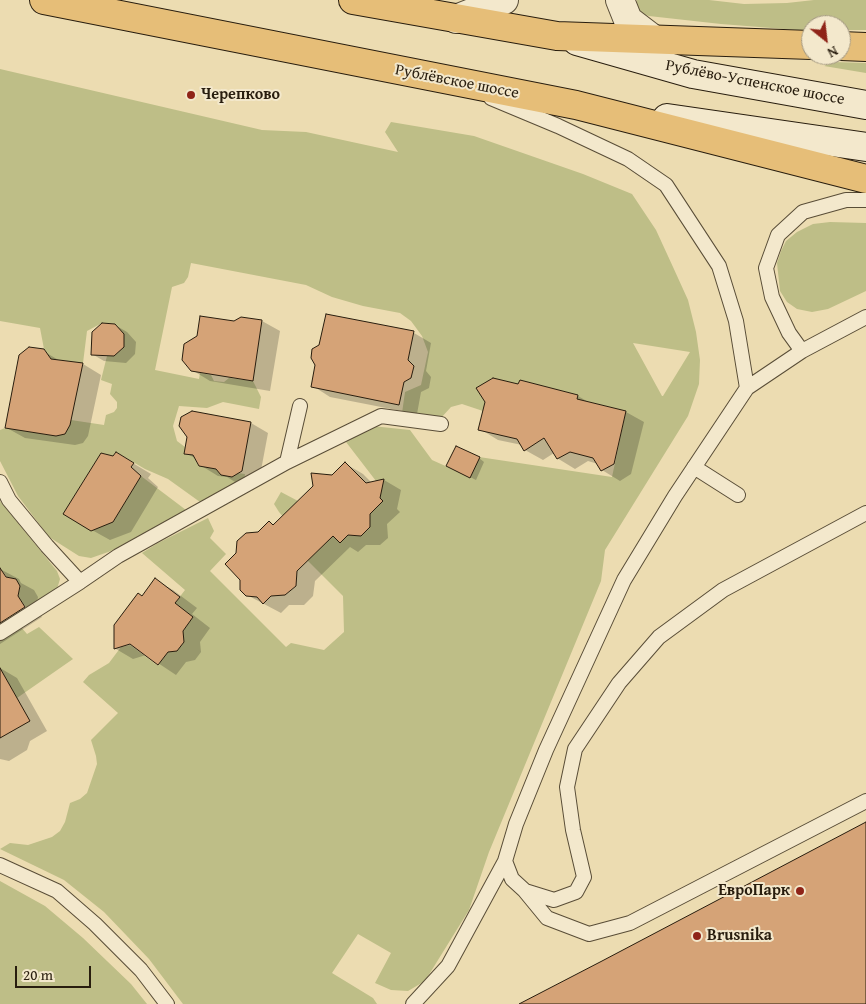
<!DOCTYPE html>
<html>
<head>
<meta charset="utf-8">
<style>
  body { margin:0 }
  #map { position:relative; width:866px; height:1004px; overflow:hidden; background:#ecdcb1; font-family:"Gentium Book Plus",serif }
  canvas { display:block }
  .north { position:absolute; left:801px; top:15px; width:50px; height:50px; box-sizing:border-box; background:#f3e8cc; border:1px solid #a29780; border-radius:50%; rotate:151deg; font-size:14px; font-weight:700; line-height:20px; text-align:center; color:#281d0e }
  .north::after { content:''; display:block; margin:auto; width:18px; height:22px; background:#8f2418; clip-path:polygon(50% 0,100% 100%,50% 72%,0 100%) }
  .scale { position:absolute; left:15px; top:966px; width:76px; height:22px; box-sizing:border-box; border:2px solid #281d0e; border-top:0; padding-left:6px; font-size:15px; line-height:18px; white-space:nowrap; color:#281d0e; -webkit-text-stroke:4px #f3e8cc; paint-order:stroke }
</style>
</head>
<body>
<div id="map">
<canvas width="866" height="1004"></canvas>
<div class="north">N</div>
<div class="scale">20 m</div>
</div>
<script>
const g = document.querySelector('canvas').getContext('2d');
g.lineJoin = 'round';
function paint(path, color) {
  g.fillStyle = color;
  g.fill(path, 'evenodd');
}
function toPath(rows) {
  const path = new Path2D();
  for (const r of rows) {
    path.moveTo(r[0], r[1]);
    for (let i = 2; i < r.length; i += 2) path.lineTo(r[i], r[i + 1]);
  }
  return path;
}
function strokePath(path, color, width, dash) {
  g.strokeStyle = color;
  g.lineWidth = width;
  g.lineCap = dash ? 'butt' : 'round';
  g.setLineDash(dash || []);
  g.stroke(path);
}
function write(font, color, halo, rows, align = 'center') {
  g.font = font + ' "Gentium Book Plus",serif';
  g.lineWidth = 4;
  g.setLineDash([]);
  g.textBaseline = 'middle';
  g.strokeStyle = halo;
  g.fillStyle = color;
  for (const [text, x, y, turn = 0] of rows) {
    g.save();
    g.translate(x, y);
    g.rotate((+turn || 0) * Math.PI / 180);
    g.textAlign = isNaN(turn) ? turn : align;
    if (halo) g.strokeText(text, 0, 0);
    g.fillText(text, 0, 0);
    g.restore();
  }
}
paint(toPath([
  [637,0,709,0,744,4,787,3,814,0,866,0,866,30,841,30,841,25,811,25,811,30,797,30,721,24,649,16,636,12],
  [834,62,866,63,866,73,824,66],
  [0,69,262,130,306,132,398,152,385,132,391,122,474,136,583,174,632,194,656,230,673,267,688,300,696,332,700,360,699,384,688,416,605,550,601,581,489,852,469,910,425,981,408,991,391,990,375,983,391,953,358,934,332,973,373,998,377,1004,183,1004,149,959,104,912,64,880,0,849,10,843,28,845,52,837,60,831,65,822,70,803,80,799,87,793,97,764,96,756,91,740,118,713,83,682,89,675,109,663,121,647,130,645,157,665,193,617,175,603,185,590,142,553,158,543,208,518,214,531,210,538,226,554,210,571,286,647,291,643,324,650,344,632,343,596,298,551,285,519,279,512,274,504,281,492,298,501,340,543,348,535,361,536,370,528,370,514,383,501,380,498,376,481,346,442,372,426,410,430,432,460,470,477,479,457,612,477,626,411,577,399,578,395,520,380,518,384,491,378,490,384,485,383,480,386,479,392,486,397,483,411,462,404,451,407,440,419,402,413,405,392,421,385,428,352,422,336,411,321,400,313,363,306,332,297,306,285,191,263,188,277,184,283,172,287,155,370,199,379,200,373,211,375,214,381,224,382,229,378,253,381,261,397,259,409,223,402,207,408,179,406,173,426,177,441,185,447,184,454,197,456,196,461,199,466,216,469,221,475,232,477,238,473,245,474,243,487,200,502,168,479,145,469,116,452,113,456,101,453,64,513,100,527,113,522,141,476,186,510,111,551,91,558,79,556,49,537,18,496,0,461,0,430,5,428,56,436,65,434,71,420,104,425,106,415,114,412,117,408,117,402,110,394,112,384,101,380,107,356,114,356,124,347,124,334,115,324,102,323,87,331,83,363,51,359,44,349,40,328,0,321],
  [633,343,690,352,663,396,662,396],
  [830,222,866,223,866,291,828,309,812,312,797,309,787,302,780,291,777,263,781,251,786,241,797,232,813,224],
  [0,501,57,571,60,579,57,589,28,610,18,596,20,586,16,579,7,577,0,568],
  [21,627,27,634,39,627,73,659,17,698,0,668,0,639],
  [0,881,45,906,83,938,131,984,147,1004,0,1004]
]), '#bebe87');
paint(toPath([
  [241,318,262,321,280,331,270,391,210,381,192,370,235,322],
  [115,325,127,332,136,342,135,354,126,363,104,361,92,354],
  [414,333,431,343,426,371,431,377,429,388,421,392,417,414,330,397,313,386],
  [43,351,62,362,83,364,101,375,88,436,83,443,75,445,25,438,7,428],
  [578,396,590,403,626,412,644,422,631,474,620,481,602,470,598,464,588,461,575,469,557,458,554,453,543,460,525,450,522,445,498,440,480,429],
  [251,423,268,433,259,481,240,485,227,477,218,476,200,465,197,459,185,453],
  [116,453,151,474,148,478,158,487,131,532,110,540,92,530],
  [479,458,484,462,476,480,454,469],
  [346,464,363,474,372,483,384,480,401,490,397,509,400,512,387,524,388,538,380,545,366,545,358,552,350,547,315,581,313,596,304,605,289,605,281,613,247,595,258,533,270,523,275,525,333,477],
  [0,569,19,579,21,583,34,590,38,597,36,607,42,617,0,644],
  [155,580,173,590,197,608,192,614,210,628,200,642,201,652,195,660,186,662,176,675,146,655,133,659,116,649,115,625,143,597],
  [0,668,17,678,47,731,30,741,27,750,9,761,0,759]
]), '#0003');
const building = toPath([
  [326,314,414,331,408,360,414,366,411,378,404,382,399,405,311,387,315,365,311,358,312,349,319,345,326,314],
  [200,316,234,321,241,317,262,320,253,381,191,371,182,360,184,344,197,336,200,316],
  [102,323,115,324,124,334,124,347,114,356,91,355,92,332,102,323],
  [29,347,44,349,51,359,83,363,70,425,65,434,56,436,5,428,19,355,29,347],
  [493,378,518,384,520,380,578,395,577,399,626,411,614,464,601,471,593,458,570,452,557,459,544,438,524,451,517,439,478,430,485,402,476,388,493,378],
  [192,411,251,422,242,471,232,477,221,475,216,469,199,466,193,455,184,454,187,437,179,426,181,417,192,411],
  [456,446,480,457,470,478,446,466,456,446],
  [116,452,134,463,131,467,141,476,113,522,91,531,63,514,101,453,113,456,116,452],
  [345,462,366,483,384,479,380,498,383,501,370,514,370,527,361,536,348,535,340,543,333,536,297,571,296,586,285,595,271,596,263,604,257,597,246,596,240,590,240,580,225,564,236,553,237,541,246,533,258,532,269,521,273,525,313,486,311,473,332,475,345,462],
  [0,568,6,577,16,579,20,586,18,596,25,607,0,623,0,568],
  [155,578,180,597,175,603,193,617,183,631,184,642,177,651,168,652,158,665,130,644,114,649,114,625,138,593,142,596,155,578],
  [0,668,30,721,0,738,0,668],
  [866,822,866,1004,519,1004,602,961,866,822]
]);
paint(building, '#d5a377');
strokePath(building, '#281d0e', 1);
const service = toPath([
  [491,98,558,126,628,159,666,185,719,266,736,321,747,388],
  [866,317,802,351,747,388,675,496,624,580,546,750,516,824,505,861,512,879,524,890,547,918,589,934,630,923,866,801],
  [802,351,789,333,772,297,766,268,778,235,803,212,846,200,866,200],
  [287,462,300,406],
  [694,467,738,495],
  [0,482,9,500,47,546,80,582,118,556,287,462,381,416,441,424],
  [0,633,80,582],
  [0,865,57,891,95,924,141,970,167,1004],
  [525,891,554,900,576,892,584,877,573,830,567,787,575,749,619,683,659,637,723,590,866,513],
  [413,1004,448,966,505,861]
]);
const minor = toPath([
  [620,0,628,20,653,39],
  [456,19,504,0]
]);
const secondary = toPath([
  [577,41,693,74,866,105],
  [667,118,866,147]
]);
const primary = toPath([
  [44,0,576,105,866,179],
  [353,0,557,36,811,45],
  [841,46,866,47]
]);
strokePath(service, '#594d37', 16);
strokePath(minor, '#594d37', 30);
strokePath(secondary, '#281d0e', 30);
strokePath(primary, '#281d0e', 30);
strokePath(service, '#f3e8cc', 14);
strokePath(minor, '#f3e8cc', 28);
strokePath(secondary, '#f3e8cc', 28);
strokePath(primary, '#e6be78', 28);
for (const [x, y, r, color] of [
  [191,95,5,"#8f2418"],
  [800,891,5,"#8f2418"],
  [697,936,5,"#8f2418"]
]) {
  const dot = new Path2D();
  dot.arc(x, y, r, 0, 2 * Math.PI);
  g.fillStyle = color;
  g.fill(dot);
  strokePath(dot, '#f3e8cc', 2);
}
write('16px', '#281d0e', '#f3e8cc', [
  ["Рублёвское шоссе",457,82,11],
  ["Рублёво-Успенское шоссе",755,83,11]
]);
write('bold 16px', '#281d0e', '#f3e8cc', [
  ["Черепково",201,95],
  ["ЕвроПарк",790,891,"right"],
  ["Brusnika",707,936]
], 'left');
</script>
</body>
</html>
